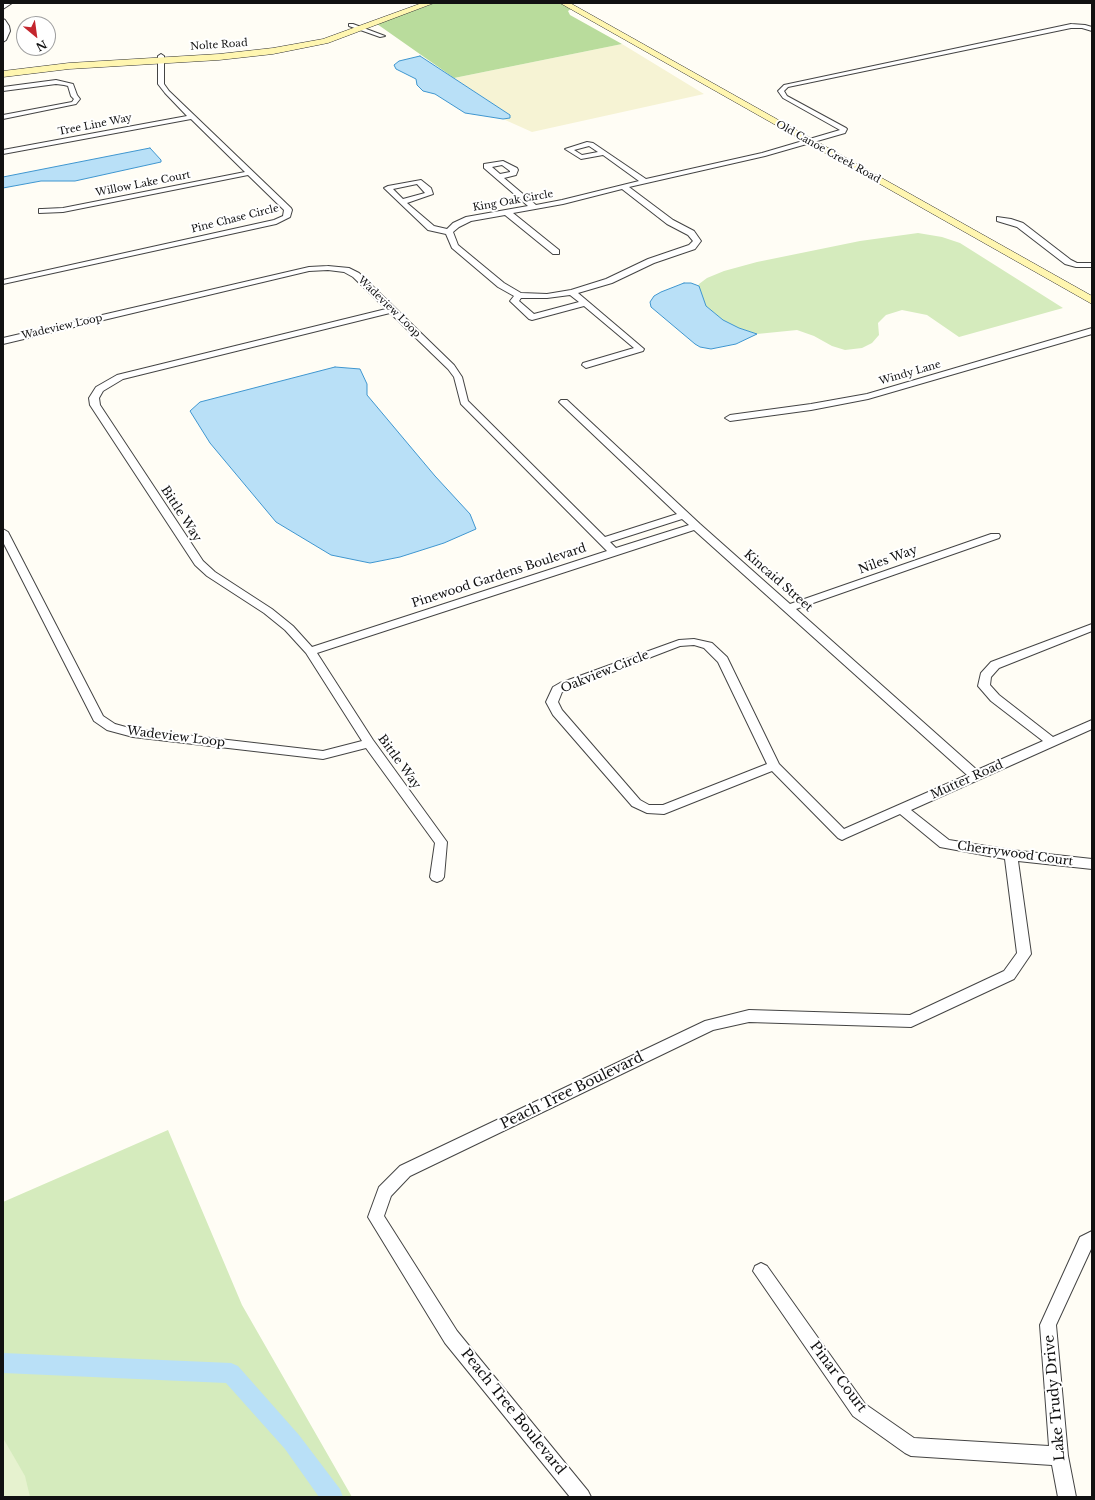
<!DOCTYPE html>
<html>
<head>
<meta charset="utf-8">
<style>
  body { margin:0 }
  #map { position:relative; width:1095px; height:1500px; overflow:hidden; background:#fffdf5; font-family:"Libre Baskerville",serif }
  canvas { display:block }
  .frame { position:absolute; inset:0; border:4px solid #111; pointer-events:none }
  .north { position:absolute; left:16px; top:16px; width:40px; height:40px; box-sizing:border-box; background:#fff; border:1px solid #a0a0a0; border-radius:50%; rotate:151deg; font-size:11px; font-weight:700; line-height:16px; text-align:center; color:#111 }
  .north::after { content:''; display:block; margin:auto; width:14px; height:18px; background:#c4262e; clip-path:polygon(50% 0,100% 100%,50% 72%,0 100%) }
</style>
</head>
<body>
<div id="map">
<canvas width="1095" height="1500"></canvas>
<div class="frame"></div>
<div class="north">N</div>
</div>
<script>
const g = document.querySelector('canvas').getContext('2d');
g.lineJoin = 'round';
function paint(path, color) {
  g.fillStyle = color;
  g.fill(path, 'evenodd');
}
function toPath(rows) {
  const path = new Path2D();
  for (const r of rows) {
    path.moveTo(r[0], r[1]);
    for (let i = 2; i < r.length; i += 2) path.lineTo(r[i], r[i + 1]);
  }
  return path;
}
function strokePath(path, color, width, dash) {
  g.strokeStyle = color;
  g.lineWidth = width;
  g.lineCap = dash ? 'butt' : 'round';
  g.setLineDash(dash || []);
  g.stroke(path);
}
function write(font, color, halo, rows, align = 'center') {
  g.font = font + ' "Libre Baskerville",serif';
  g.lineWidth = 4;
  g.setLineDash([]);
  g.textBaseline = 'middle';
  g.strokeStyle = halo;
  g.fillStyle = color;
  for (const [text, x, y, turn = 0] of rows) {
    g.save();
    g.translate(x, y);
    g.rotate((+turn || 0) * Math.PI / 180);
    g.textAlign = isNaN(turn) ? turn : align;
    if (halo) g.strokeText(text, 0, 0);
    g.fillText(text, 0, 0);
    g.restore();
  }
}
paint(toPath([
  [622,44,704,94,532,132,503,119,507,119,510,115,454,78]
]), '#f6f3d4');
paint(toPath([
  [918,233,942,237,960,243,1063,308,959,337,927,315,902,310,886,315,878,323,879,335,872,343,862,348,845,350,832,346,814,336,797,330,757,334,739,328,723,320,706,306,698,287,699,284,707,278,724,271,757,262,860,241],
  [168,1130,242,1305,352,1497,3,1497,3,1202]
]), '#d5ebbd');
paint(toPath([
  [435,3,561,3,571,9,568,11,570,15,622,44,454,78,377,24]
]), '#b9dc9c');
paint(toPath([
  [3,1438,25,1476,30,1497,3,1497]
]), '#e6f2cf');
const water = toPath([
  [420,56,510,115,510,118,503,119,465,113,435,94,423,91,417,85,416,79,396,69,394,65,399,61,420,56],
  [150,148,161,160,161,162,75,181,41,181,3,188,3,177,150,148],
  [684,283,691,283,699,286,706,306,723,320,739,328,757,334,736,344,711,349,700,347,695,344,651,307,650,302,654,296,661,292,684,283],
  [335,367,360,369,367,384,367,395,435,476,470,514,476,529,444,543,400,557,370,563,331,555,276,522,210,443,190,411,200,402,335,367]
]);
paint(water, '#b9e0f7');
strokePath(water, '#3f96cf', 1);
paint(toPath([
  [3,1353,231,1363,238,1366,299,1435,340,1489,343,1497,319,1497,285,1449,226,1383,3,1373,3,1353]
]), '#b9e0f7');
const street = toPath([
  [5,3,12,3,3,9,3,4,5,3],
  [3,19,5,20,9,26,10,31,6,40,3,42,3,19],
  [349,24,353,24,385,36,380,37,349,26,349,24],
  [1071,24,1085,25,1092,27,1092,31,1082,28,1071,28,788,87,784,91,787,96,846,128,847,129,845,133,765,156,629,187,673,220,694,231,701,241,695,249,654,263,612,283,578,293,644,349,643,351,586,368,582,365,583,363,634,348,584,306,532,320,529,319,510,301,514,296,498,287,452,248,446,234,428,230,384,188,388,186,421,180,431,188,433,194,407,203,434,226,447,229,453,223,466,217,528,206,484,168,484,164,503,161,517,168,518,170,516,175,504,178,536,205,562,200,639,181,603,155,581,159,565,149,587,142,593,143,646,179,762,153,840,130,783,98,778,91,784,85,1071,24],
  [589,146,598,152,582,155,574,150,589,146],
  [502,165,510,171,510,172,500,174,492,167,502,165],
  [417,184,425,193,403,199,393,189,417,184],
  [622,189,667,224,688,235,693,241,689,245,648,259,606,279,571,290,547,294,521,293,504,283,458,245,453,232,459,227,471,221,505,215,553,254,559,254,559,250,513,213,563,204,622,189],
  [570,295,579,302,534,314,519,301,521,298,547,298,570,295],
  [161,54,164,56,164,84,169,91,291,208,292,210,290,217,276,224,3,284,3,280,274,220,283,216,284,210,248,175,63,212,39,213,39,209,42,209,63,208,245,172,191,119,3,154,3,150,187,116,165,93,158,84,158,56,161,54],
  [56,80,73,84,77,95,80,99,76,104,3,119,3,115,72,102,74,99,71,96,68,86,64,85,56,84,3,91,3,87,56,80],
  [997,217,1011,219,1023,223,1071,260,1077,263,1092,263,1092,267,1076,267,1065,264,1017,227,997,221,997,217],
  [328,266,349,268,359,273,454,365,462,377,468,401,605,537,677,514,561,404,559,402,561,400,567,400,700,524,790,604,991,534,999,534,1000,536,999,538,796,609,977,770,1043,741,991,701,978,686,981,673,991,662,1092,624,1092,631,999,668,991,677,990,685,999,695,1053,737,1092,720,1092,729,911,810,949,840,1011,850,1092,859,1092,869,1018,861,1031,954,1014,979,911,1027,749,1022,713,1030,410,1176,391,1196,384,1216,457,1331,588,1491,591,1497,570,1497,445,1343,368,1217,379,1187,400,1166,705,1021,749,1010,910,1015,1004,971,1017,953,1005,859,940,847,900,814,846,838,842,840,838,838,772,771,664,814,647,813,632,806,553,715,546,702,553,687,560,683,679,640,694,639,712,643,727,657,779,764,844,829,967,775,694,530,317,653,373,740,447,842,444,877,442,880,437,882,432,880,430,877,435,843,366,748,323,759,133,737,107,730,94,721,3,542,3,529,8,532,103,716,115,724,133,729,323,751,362,741,306,653,285,630,264,613,207,576,195,565,90,405,89,398,96,387,117,375,386,309,353,277,344,272,328,270,309,271,3,344,3,338,309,267,328,266],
  [390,313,448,369,454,377,461,404,607,551,312,647,293,626,272,609,215,572,203,561,100,405,99,398,103,391,123,379,390,313],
  [682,519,689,525,616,548,610,542,682,519],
  [694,645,704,648,718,662,767,764,663,805,649,805,640,800,562,710,558,702,562,692,568,689,680,646,694,645],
  [1092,328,1092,334,868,399,811,410,730,421,725,418,730,415,811,404,867,394,1092,328],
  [1092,1231,1092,1247,1056,1325,1068,1456,1076,1497,1058,1497,1052,1465,911,1456,905,1453,853,1416,753,1271,755,1266,761,1263,767,1266,865,1404,914,1438,1049,1446,1040,1325,1080,1237,1092,1231]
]);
const secondary = toPath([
  [422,3,434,3,328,43,273,54,219,60,69,69,3,77,3,71,69,63,219,54,273,48,323,39,422,3],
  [560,3,570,3,1092,296,1092,304,560,3]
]);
strokePath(street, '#444', 2);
strokePath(secondary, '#333', 1);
paint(street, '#fff');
paint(secondary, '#fff6b0');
write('10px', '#111', '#fff', [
  ["Nolte Road",219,45,-4],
  ["Tree Line Way",95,125,-11],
  ["Old Canoe Creek Road",828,152,29],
  ["Willow Lake Court",143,184,-11],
  ["King Oak Circle",513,201,-10],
  ["Pine Chase Circle",235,219,-14],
  ["Wadeview Loop",389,307,44],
  ["Wadeview Loop",62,327,-13],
  ["Windy Lane",910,373,-16]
]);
write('12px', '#111', '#fff', [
  ["Bittle Way",181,514,57],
  ["Niles Way",888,560,-20],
  ["Pinewood Gardens Boulevard",499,576,-18],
  ["Kincaid Street",778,581,41],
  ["Oakview Circle",605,672,-22],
  ["Wadeview Loop",176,737,7],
  ["Bittle Way",399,762,54],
  ["Mutter Road",967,780,-24],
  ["Cherrywood Court",1015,854,8]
]);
write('14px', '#111', '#fff', [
  ["Peach Tree Boulevard",572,1091,-26],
  ["Pinar Court",838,1377,53],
  ["Lake Trudy Drive",1055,1398,-95],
  ["Peach Tree Boulevard",513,1412,51]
]);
</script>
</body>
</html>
